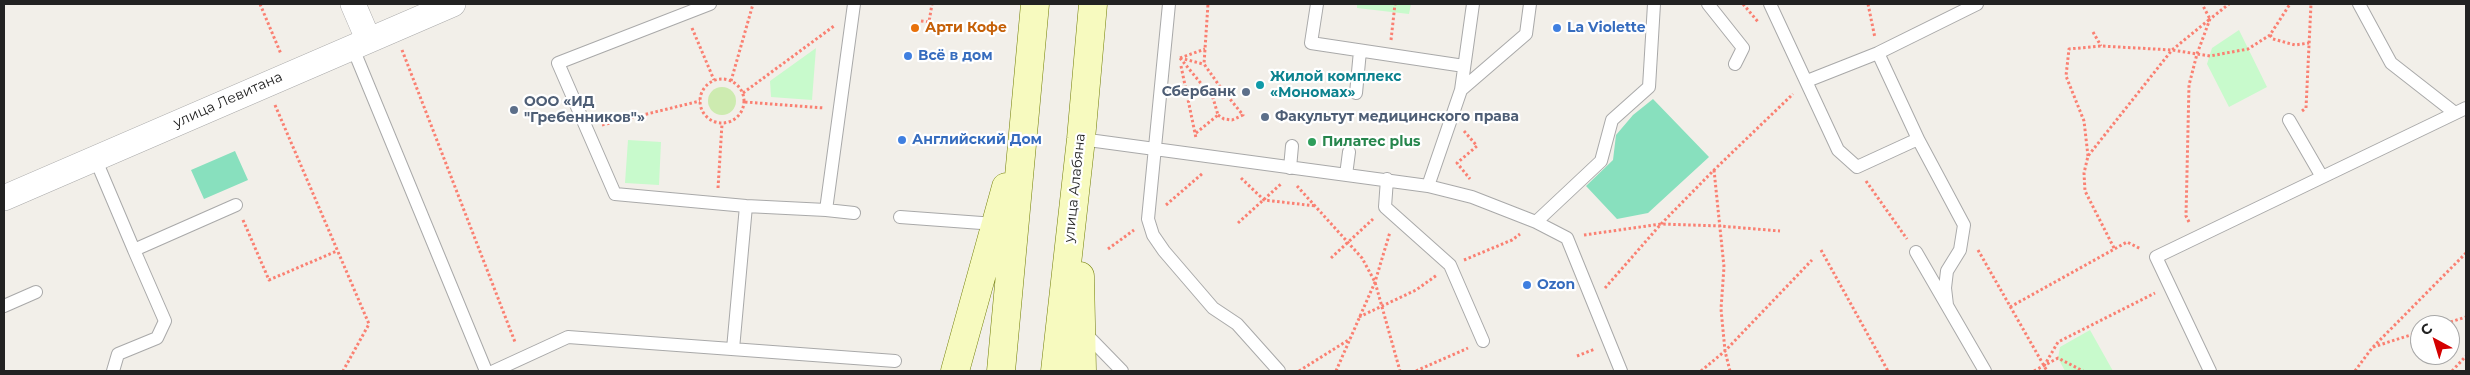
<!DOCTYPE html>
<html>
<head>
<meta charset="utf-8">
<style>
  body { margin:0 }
  #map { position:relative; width:2470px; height:375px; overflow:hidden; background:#f2efe9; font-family:Montserrat,sans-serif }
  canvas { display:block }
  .frame { position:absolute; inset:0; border:5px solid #222; pointer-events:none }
  .north { position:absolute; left:2410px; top:315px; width:50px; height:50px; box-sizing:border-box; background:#fff; border:1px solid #a7a7a7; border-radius:50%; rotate:321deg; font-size:14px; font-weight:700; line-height:20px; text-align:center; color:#222 }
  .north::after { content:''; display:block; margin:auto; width:18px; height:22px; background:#d40000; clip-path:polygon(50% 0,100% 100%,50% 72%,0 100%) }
</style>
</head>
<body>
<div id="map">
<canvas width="2470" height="375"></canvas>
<div class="frame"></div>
<div class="north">С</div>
</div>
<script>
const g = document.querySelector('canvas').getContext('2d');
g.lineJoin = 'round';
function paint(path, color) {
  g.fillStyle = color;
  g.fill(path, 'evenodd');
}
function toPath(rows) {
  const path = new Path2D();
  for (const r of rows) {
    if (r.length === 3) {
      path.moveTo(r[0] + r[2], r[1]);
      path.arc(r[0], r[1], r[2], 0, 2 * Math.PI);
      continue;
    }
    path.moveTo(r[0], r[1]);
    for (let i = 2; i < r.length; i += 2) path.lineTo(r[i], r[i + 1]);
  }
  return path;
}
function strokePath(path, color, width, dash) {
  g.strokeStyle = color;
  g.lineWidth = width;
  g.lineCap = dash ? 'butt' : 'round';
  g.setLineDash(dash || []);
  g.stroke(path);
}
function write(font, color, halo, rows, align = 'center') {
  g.font = font + ' Montserrat,sans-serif';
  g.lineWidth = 4.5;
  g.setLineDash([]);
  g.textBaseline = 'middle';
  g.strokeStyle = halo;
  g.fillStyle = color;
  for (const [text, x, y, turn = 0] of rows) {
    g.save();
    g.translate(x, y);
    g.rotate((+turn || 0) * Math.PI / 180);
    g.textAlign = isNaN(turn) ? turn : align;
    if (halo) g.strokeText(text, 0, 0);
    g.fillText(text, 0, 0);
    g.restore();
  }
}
paint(toPath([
  [722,101,14]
]), '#cdebb0');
paint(toPath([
  [1357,4,1411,4,1409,14,1357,8],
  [2239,30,2267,87,2229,107,2207,64,2212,48],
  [816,48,812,100,771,97,770,81],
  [628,140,661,142,659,185,625,183],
  [2090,330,2113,371,2065,371,2058,358,2060,347]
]), '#c8facc');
paint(toPath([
  [1653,99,1709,157,1648,213,1617,219,1586,186,1613,160,1616,135,1633,115],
  [235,151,248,180,204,199,191,170]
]), '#88e0be');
const lane = toPath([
  [710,4,558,63,615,194,746,206,826,210,854,4],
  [1169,4,1148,219,1153,235,1164,251,1213,308,1237,324,1279,371],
  [1317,4,1311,43,1464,66],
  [1708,4,1743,48,1735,64],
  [1770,4,1838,150,1857,167,1918,139],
  [2359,4,2391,63,2455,113],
  [352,46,486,371],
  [1878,53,1918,139,1964,225,1960,250,1947,271,1945,288,1947,305],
  [1807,81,1878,53,1977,4],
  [1461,90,1526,34,1530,4],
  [1356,93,1360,51],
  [2289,120,2322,177],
  [1081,139,1428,186,1472,197,1536,222,1567,238,1621,371],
  [95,158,134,250,236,205],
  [1290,168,1292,146],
  [1346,175,1349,152],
  [1387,179,1385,207,1450,265,1483,341],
  [1428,186,1461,90,1473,4],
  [826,210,854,213],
  [900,217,995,224],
  [1536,222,1601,161,1612,120,1649,87,1654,4],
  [1916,252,1985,371],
  [4,306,36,292],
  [1084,332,1122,371],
  [733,349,746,206],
  [113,371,118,354,157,338,165,321,134,250],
  [494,371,568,337,895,361],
  [2210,371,2156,257,2466,108]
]);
const street = toPath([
  [353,4,368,39],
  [4,198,453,4]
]);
const secondary = toPath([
  [1080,276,1082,371],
  [955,371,1006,187],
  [1001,371,1035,4],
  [1055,371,1081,139,1093,4]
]);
strokePath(lane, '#a9a9a9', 14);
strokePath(street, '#a9a9a9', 26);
strokePath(secondary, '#707d05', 29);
strokePath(toPath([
  [260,4,281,54],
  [1743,4,1759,23],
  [1868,4,1875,38],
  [921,21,929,22,932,4],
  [692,28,714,80],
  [2093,32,2101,46],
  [2270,35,2273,39,2295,45,2309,43],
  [1391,40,1395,4],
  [402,50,515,342],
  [1180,58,1213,98],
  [1180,58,1205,49],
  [1180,58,1203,64],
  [1181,66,1196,138],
  [722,101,22],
  [731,81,753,4],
  [743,93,834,26],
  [745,102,824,108],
  [275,105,369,324,343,371],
  [2302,111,2306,108,2311,4],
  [1218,115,1224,119,1232,120,1243,115,1221,88],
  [602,125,700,101],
  [1464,131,1477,146,1457,163,1470,179],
  [1196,133,1218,115,1213,98,1221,88,1204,64,1208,4],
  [2088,156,2084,121,2066,76,2069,49,2101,46,2172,50,2210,56,2248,49,2270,35,2290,4],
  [1714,170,1724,267,1721,309,1725,351,1730,371],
  [1241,178,1264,200,1316,206],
  [1866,181,1907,239],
  [1297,186,1362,258,1375,282,1400,371],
  [718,188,722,124],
  [1166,205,1203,173],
  [243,220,269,280,337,251],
  [2189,222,2186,216,2189,85,2197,54,2210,19,2229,4],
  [1238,223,1282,183],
  [1584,235,1661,224,1720,226,1780,231],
  [2114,248,2085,191,2084,173,2088,156,2172,50,2210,19,2202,4],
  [1108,249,1134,230],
  [1821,250,1888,371],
  [1978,250,2047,371],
  [1331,258,1373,219],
  [1464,260,1512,240,1520,234],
  [1605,288,1661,224,1714,170,1793,94],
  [2010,307,2127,242,2141,249],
  [1359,317,1416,290,1437,275],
  [2441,325,2466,317],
  [2373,347,2420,332],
  [1577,356,1595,349],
  [2044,366,2058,342,2155,293],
  [1299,371,1350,339],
  [1336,371,1375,282,1390,232],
  [1416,371,1468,348],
  [1701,371,1725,351,1812,260],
  [2034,371,2058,358,2083,371],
  [2355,371,2372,348,2466,253],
  [2452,371,2466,356]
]), '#fa8072', 3, [2.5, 2.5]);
strokePath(lane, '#fff', 12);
strokePath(street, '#fff', 25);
strokePath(secondary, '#f7fabf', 28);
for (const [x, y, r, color] of [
  [915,28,5,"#e8710a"],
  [1557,28,5,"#3f7fe0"],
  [908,56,5,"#3f7fe0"],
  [1260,85,5,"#0f9aa8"],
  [1246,92,5,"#5c6f8a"],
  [514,110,5,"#5c6f8a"],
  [1265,117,5,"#5c6f8a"],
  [902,140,5,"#3f7fe0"],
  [1312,142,5,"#2e9e5b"],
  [1527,285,5,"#3f7fe0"]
]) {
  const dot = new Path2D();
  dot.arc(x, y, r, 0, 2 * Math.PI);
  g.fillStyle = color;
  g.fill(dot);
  strokePath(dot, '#fff', 2);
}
write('bold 14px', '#c56008', '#fff', [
  ["Арти Кофе",925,28]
], 'left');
write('bold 14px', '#366cbe', '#fff', [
  ["La Violette",1567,28],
  ["Всё в дом",918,56],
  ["Английский Дом",912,140],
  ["Ozon",1537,285]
], 'left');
write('bold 14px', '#0d838f', '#fff', [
  ["Жилой комплекс",1270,77],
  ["«Мономах»",1270,93]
], 'left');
write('bold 14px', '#4e5e75', '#fff', [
  ["Сбербанк",1236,92,"right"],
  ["ООО «ИД",524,102],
  ["\"Гребенников\"»",524,118],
  ["Факультут медицинского права",1275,117]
], 'left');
write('14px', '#222', '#fff', [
  ["улица Левитана",228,100,-24],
  ["улица Алабяна",1075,188,-84]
]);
write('bold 14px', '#27864d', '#fff', [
  ["Пилатес plus",1322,142]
], 'left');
</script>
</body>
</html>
